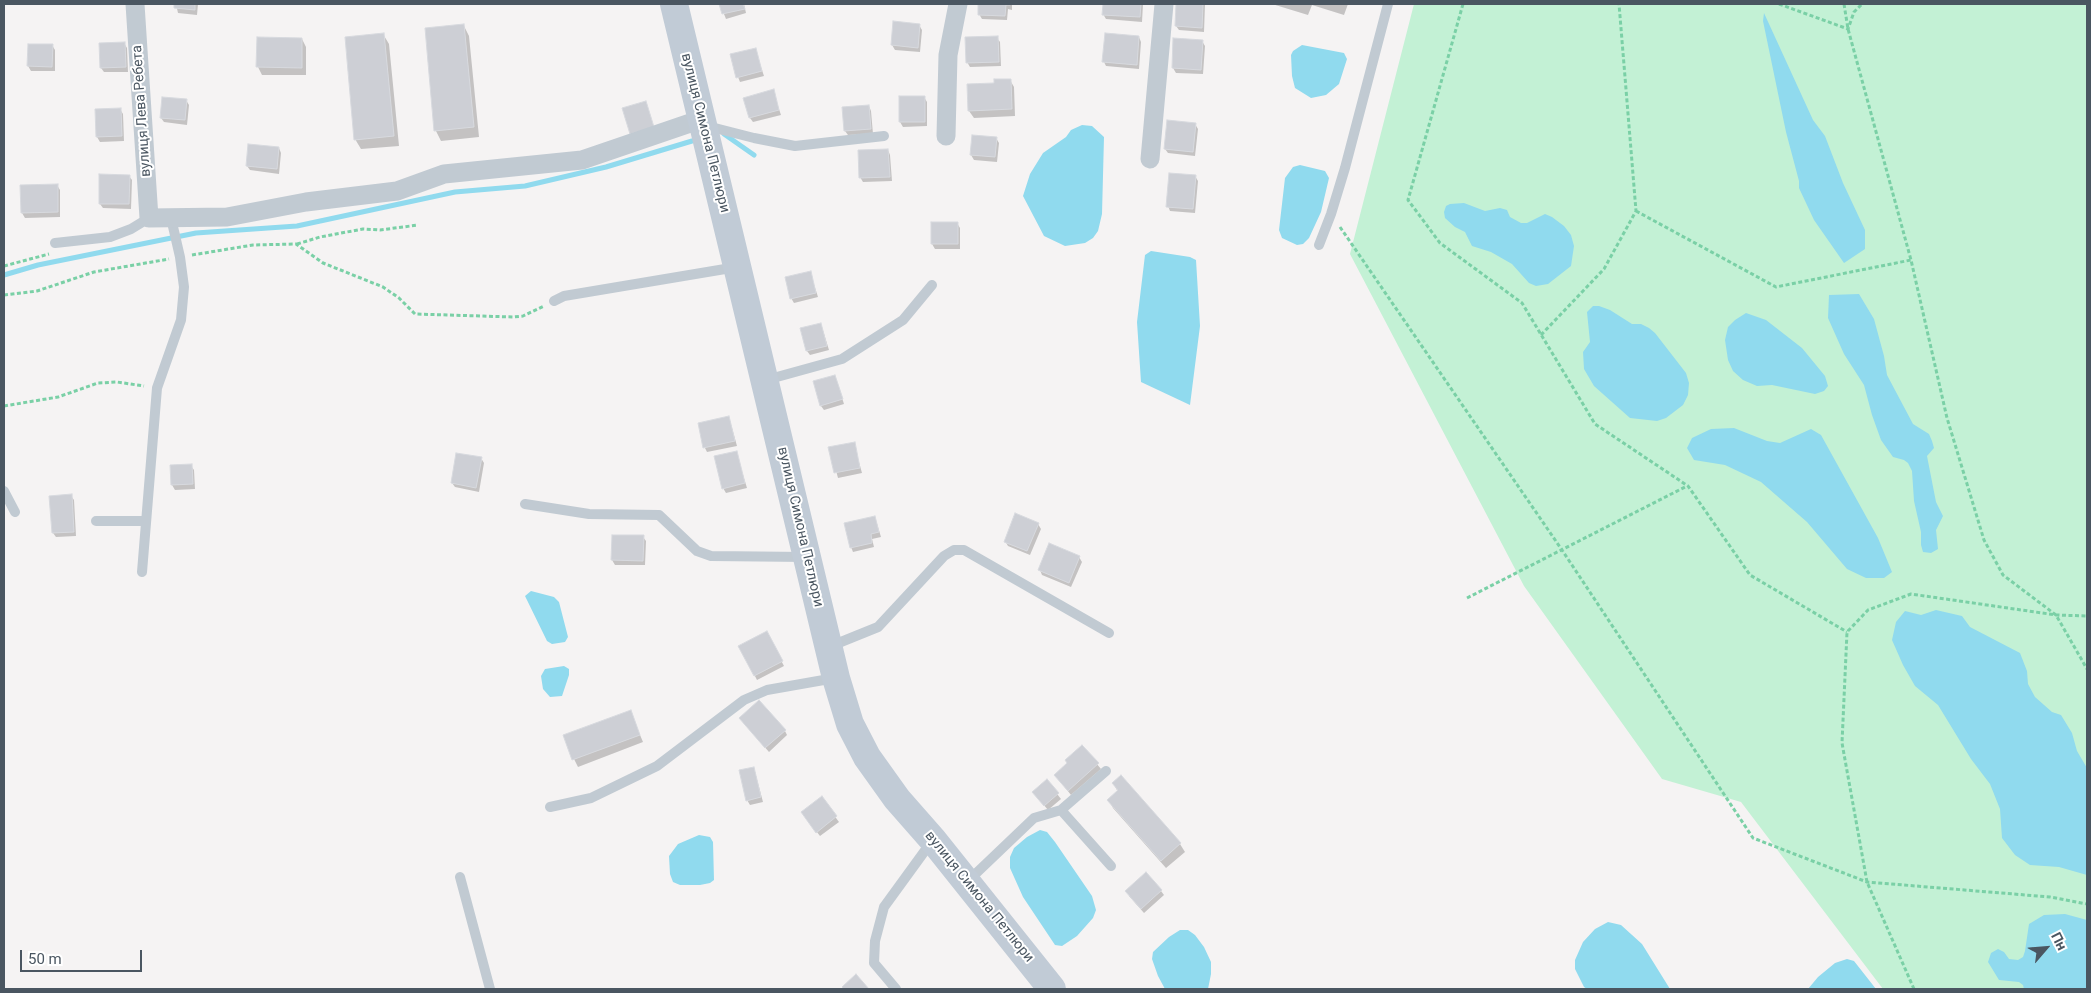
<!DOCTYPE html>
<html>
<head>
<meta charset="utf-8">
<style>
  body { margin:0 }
  #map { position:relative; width:2091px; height:993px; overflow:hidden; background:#f5f3f3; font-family:Roboto,sans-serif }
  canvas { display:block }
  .frame { position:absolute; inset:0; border:5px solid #4a5661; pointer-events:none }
  .north { position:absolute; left:2021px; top:923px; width:50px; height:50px; -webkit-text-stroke:4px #fff; paint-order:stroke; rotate:63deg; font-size:14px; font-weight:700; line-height:20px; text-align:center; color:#4a5661 }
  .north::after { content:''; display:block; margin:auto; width:18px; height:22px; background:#4a5661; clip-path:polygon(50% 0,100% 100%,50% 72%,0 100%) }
  .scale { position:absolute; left:20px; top:950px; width:122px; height:22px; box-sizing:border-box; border:2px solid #4a5661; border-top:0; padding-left:6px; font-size:15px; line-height:18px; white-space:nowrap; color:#4a5661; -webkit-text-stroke:4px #fff; paint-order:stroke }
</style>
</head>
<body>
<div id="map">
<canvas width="2091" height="993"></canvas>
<div class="frame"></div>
<div class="north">Пн</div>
<div class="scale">50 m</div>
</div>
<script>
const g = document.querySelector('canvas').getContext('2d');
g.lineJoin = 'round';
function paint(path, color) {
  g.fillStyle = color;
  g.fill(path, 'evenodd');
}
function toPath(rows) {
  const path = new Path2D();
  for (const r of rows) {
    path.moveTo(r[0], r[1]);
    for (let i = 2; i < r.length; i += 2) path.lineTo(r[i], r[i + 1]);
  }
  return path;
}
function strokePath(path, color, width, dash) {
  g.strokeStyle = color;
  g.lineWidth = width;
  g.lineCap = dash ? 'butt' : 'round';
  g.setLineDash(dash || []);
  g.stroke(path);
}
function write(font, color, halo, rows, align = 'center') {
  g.font = font + ' Roboto,sans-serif';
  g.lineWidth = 4;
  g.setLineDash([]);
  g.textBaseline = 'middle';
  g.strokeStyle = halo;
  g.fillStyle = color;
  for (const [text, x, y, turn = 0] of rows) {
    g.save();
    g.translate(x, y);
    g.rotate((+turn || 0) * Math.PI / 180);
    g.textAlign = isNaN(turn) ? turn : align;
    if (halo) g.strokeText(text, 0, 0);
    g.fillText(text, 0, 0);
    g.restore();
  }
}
paint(toPath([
  [1414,4,2087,4,2087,989,1883,989,1741,802,1662,779,1524,586,1350,254]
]), '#c3f1d5');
paint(toPath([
  [1764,13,1813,120,1825,136,1843,183,1865,230,1865,249,1844,263,1814,220,1799,188,1799,181,1786,132,1763,21],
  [1302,45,1344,53,1347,59,1339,84,1326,95,1311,98,1295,88,1292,76,1291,55,1293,51],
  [1082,125,1092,126,1104,137,1102,214,1098,231,1093,238,1085,243,1065,246,1044,236,1023,196,1030,174,1043,153,1066,137,1071,130],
  [1300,165,1325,171,1329,178,1321,212,1309,238,1303,244,1297,245,1282,238,1279,230,1285,178,1293,167],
  [1464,203,1485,211,1500,208,1507,210,1510,217,1521,223,1527,223,1545,214,1552,217,1564,226,1571,235,1574,246,1571,266,1548,284,1536,286,1529,283,1512,264,1491,252,1472,246,1465,232,1455,227,1445,218,1444,212,1446,206,1450,204],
  [1151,251,1190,257,1196,260,1200,326,1190,405,1141,382,1137,322,1145,255],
  [1859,294,1874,319,1884,356,1887,375,1913,424,1929,434,1932,441,1934,448,1927,456,1936,502,1943,516,1936,530,1938,549,1931,553,1923,552,1921,545,1921,532,1914,501,1912,471,1908,463,1904,460,1893,457,1881,440,1872,415,1864,385,1844,354,1828,318,1829,295],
  [1593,306,1599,306,1610,310,1632,324,1641,324,1649,328,1655,333,1686,373,1689,383,1688,395,1683,405,1666,418,1657,421,1630,418,1594,386,1584,369,1583,352,1590,342,1587,312],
  [1746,313,1766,320,1802,348,1825,376,1828,386,1824,391,1815,394,1772,385,1757,386,1743,380,1733,371,1728,360,1725,340,1728,327,1735,320],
  [1734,428,1767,441,1780,443,1811,429,1821,435,1878,538,1892,572,1884,578,1866,578,1847,569,1807,522,1761,482,1725,465,1694,460,1687,448,1692,438,1711,429],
  [531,591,554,597,559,602,568,637,565,642,552,644,547,641,525,596],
  [1936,610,1962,616,1970,627,2020,653,2027,671,2028,684,2035,697,2052,712,2061,715,2072,733,2077,751,2087,768,2087,875,2059,867,2030,865,2015,855,2002,838,2000,809,1990,784,1971,759,1938,705,1915,686,1903,665,1892,640,1896,622,1905,611,1921,615],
  [564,666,569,669,569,675,562,696,550,697,543,689,541,676,545,669],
  [1040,830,1047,832,1055,842,1092,896,1096,910,1093,918,1077,936,1062,946,1055,945,1023,897,1010,868,1010,857,1014,848,1027,837],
  [699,835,710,837,713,842,714,880,710,883,700,885,680,885,673,882,670,874,669,856,678,844],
  [2065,914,2087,920,2087,989,2024,989,2023,985,2019,982,1999,980,1988,962,1991,953,1998,949,2004,952,2009,959,2018,960,2023,957,2025,951,2029,924,2044,915],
  [1608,922,1621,925,1642,944,1670,989,1587,989,1584,987,1575,969,1575,960,1583,942,1595,929],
  [1180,930,1188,930,1195,935,1204,947,1211,962,1211,974,1208,989,1165,989,1158,976,1152,959,1153,952,1169,937],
  [1847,959,1854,961,1876,989,1808,989,1818,977,1835,963]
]), '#90daee');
paint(toPath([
  [176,4,198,4,197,15,178,13],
  [720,4,744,4,746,13,726,19],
  [980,4,1012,4,1012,10,1008,9,1007,20,982,19,979,14],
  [1104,4,1143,4,1142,22,1106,19,1103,14],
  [1177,4,1205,4,1204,32,1179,30,1176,26],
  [1272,4,1348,4,1344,15,1312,5,1308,15],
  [919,25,922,30,920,52,895,50,892,45],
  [464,26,469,36,479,137,441,141,436,131],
  [383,34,389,44,399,146,361,149,355,139],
  [1139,37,1141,42,1139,69,1106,66,1104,62],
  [258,38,302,39,306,47,306,75,262,75,258,67],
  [997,38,1000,42,1001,66,970,67,967,62],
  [1202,41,1205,46,1203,74,1176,73,1173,68],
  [124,43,127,48,128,72,104,72,101,68],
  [29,45,52,45,55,50,55,71,31,71,28,66],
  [755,49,764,76,740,82,738,77],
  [1010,80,1014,87,1015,116,974,118,969,111,996,85],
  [773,91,781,115,753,122,750,118],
  [924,97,927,102,927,126,903,127,900,122],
  [186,100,189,105,187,125,164,122,161,118],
  [869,106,871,111,873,134,848,135,845,131],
  [120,109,123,114,124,141,100,142,97,137],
  [1195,124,1198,129,1195,156,1168,153,1165,149],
  [996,138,999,143,997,162,974,160,971,155],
  [279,148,281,153,279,174,250,170,247,166],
  [888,150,890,155,892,181,863,182,860,177],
  [129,176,132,180,131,209,103,208,100,204],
  [1195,176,1198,181,1195,213,1170,211,1168,206],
  [57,185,60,190,60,217,25,218,22,213],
  [932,223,957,223,960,228,960,249,935,249,932,244],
  [810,272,818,297,794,303,791,298],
  [821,324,829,350,810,355,807,351],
  [835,376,844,404,824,410,821,406],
  [729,417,737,446,707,452,705,448],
  [854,444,862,473,838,478,830,448],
  [736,452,747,488,726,493,723,488],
  [481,458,484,463,479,492,455,487,452,483],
  [171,466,191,466,194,470,195,489,175,490,172,485],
  [71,496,74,500,76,536,56,537,53,533],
  [875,517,881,537,872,539,874,547,853,552,851,547],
  [1038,524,1041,529,1030,555,1008,546,1005,541],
  [643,537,646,541,645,565,615,565,612,560],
  [1079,557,1082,562,1071,587,1042,575,1040,570],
  [766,632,784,666,757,680,740,647],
  [630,711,643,742,578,767,574,759],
  [743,722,785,731,787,735,769,752],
  [1082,746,1101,769,1071,795,1055,775,1068,764],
  [754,768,763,802,750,805,747,800],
  [1121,776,1180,844,1185,852,1166,868,1113,808,1109,800,1118,792,1113,783],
  [1047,781,1061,799,1048,810,1033,792],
  [821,798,839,822,820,836,805,817],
  [1161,891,1164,895,1144,913,1129,896]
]), '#0003');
strokePath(toPath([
  [724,134,754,155],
  [4,275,38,265,196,233,297,226,455,192,525,186,606,167,692,141]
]), '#90daee', 5);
const building = toPath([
  [174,4,195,4,195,10,174,8,174,4],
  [719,4,743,4,745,9,722,14,719,4],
  [978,4,1010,4,1010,5,1006,5,1005,16,978,15,978,4],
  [1103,4,1141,4,1140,17,1102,15,1103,4],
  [1176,4,1203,4,1202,28,1175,26,1176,4],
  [893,21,920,24,918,48,891,45,893,21],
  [464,24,474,127,434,131,425,28,464,24],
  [384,33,394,136,354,140,345,37,384,33],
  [1105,33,1139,36,1137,65,1102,62,1105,33],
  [998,36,999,62,966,63,965,37,998,36],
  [257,37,302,38,302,68,256,67,257,37],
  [1173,38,1203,40,1201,70,1172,68,1173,38],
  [125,42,126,67,100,68,99,43,125,42],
  [28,44,53,44,52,67,27,66,28,44],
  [756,48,762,71,736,78,730,54,756,48],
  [994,79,1011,79,1012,109,968,111,967,84,994,83,994,79],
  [774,89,779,110,749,118,743,98,774,89],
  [899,96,925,96,925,122,899,122,899,96],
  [162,97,187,99,185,120,160,118,162,97],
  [646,101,654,127,630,134,622,108,646,101],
  [869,105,871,129,844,131,842,107,869,105],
  [121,108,122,136,96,137,95,109,121,108],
  [1167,120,1196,123,1193,152,1164,149,1167,120],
  [972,135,997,137,995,157,970,155,972,135],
  [248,144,279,147,277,169,246,166,248,144],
  [888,149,890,177,859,178,858,150,888,149],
  [1169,173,1196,175,1193,209,1166,207,1169,173],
  [99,174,130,175,129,204,99,204,99,174],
  [58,184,58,212,21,213,20,185,58,184],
  [931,222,958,222,958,244,931,244,931,222],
  [811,271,816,293,790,299,785,277,811,271],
  [821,323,827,346,806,351,800,328,821,323],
  [835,375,843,399,820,406,813,381,835,375],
  [729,416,735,441,703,448,698,423,729,416],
  [855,442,860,468,834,473,828,447,855,442],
  [737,451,745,483,722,489,714,456,737,451],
  [456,453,482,457,476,488,451,483,456,453],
  [192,464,193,484,171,485,170,465,192,464],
  [72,494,74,532,52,533,49,496,72,494],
  [1015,513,1039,523,1027,551,1004,542,1015,513],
  [875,516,879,532,871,534,872,543,850,548,844,523,875,516],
  [612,535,644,535,643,561,611,560,612,535],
  [1049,543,1080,556,1069,583,1038,570,1049,543],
  [767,631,783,661,754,676,738,646,767,631],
  [759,700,786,730,765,748,739,718,759,700],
  [631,710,640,735,572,760,563,735,631,710],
  [1082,745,1099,763,1068,791,1054,775,1067,763,1065,760,1082,745],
  [754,767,761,797,746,801,739,770,754,767],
  [1121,775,1181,843,1161,861,1107,800,1118,790,1112,783,1121,775],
  [1047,779,1059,793,1044,806,1032,792,1047,779],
  [822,796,837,816,816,833,801,812,822,796],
  [1146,872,1162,890,1141,909,1125,891,1146,872],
  [856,974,869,989,844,989,842,987,856,974]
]);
paint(building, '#cdcfd5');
strokePath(building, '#d7d9de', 1);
strokePath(toPath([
  [1463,4,1408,200,1440,243,1522,303,1595,424,1688,486,1750,575,1847,632],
  [1779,4,1848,29,1854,12,1862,4],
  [1844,4,1848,29,1911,260,1947,418,1984,540,2003,575,2056,615,2087,669],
  [1636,211,1776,287,1911,260],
  [1340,227,1562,550,1753,838,1867,882,2050,897,2087,904],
  [297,244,320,237,363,229,380,230,418,225],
  [192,255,253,245,296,244,323,263,383,287,399,298,415,314,513,317,523,316,544,306],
  [4,266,49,254],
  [4,295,37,291,94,272,169,259],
  [1541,335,1604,269,1636,211,1619,4],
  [4,406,58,397,98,383,117,382,144,386],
  [1467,598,1687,486],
  [1914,989,1867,882,1842,743,1847,632,1868,610,1911,594,2056,615,2087,616]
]), '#7ad0a6', 3, [4, 2.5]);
strokePath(toPath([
  [707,126,754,138,795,146,884,136],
  [55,243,110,237,131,229,149,218],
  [1319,245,1331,214,1345,168,1388,4],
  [554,301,564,296,737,267],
  [766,380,842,359,903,320,932,285],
  [4,491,15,512],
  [525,504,589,514,659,515,697,551,711,556,806,557],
  [96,521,145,521],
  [142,572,157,388,181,320,184,287,180,257,171,218],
  [831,646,878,627,944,556,954,550,964,550,1109,633],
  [550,807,591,798,657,766,744,700,767,690,835,678],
  [1061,810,1111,866],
  [460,877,490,989],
  [968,881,1034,818,1061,810,1106,771],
  [896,989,874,963,875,941,884,907,932,841]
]), '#c1cad2', 10);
strokePath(toPath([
  [135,4,149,218,227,217,306,202,397,191,444,174,582,160,702,119],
  [946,136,948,55,958,4],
  [1150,159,1164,4]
]), '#c1cad2', 19);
strokePath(toPath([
  [674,4,836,678,850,724,867,757,897,799,933,840,1052,989]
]), '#c1cbd6', 28);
write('14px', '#4a5661', '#fff', [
  ["вулиця Лева Ребета",142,111,-94],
  ["вулиця Симона Петлюри",705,133,76],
  ["вулиця Симона Петлюри",800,527,77],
  ["вулиця Симона Петлюри",979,897,51]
]);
</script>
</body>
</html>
